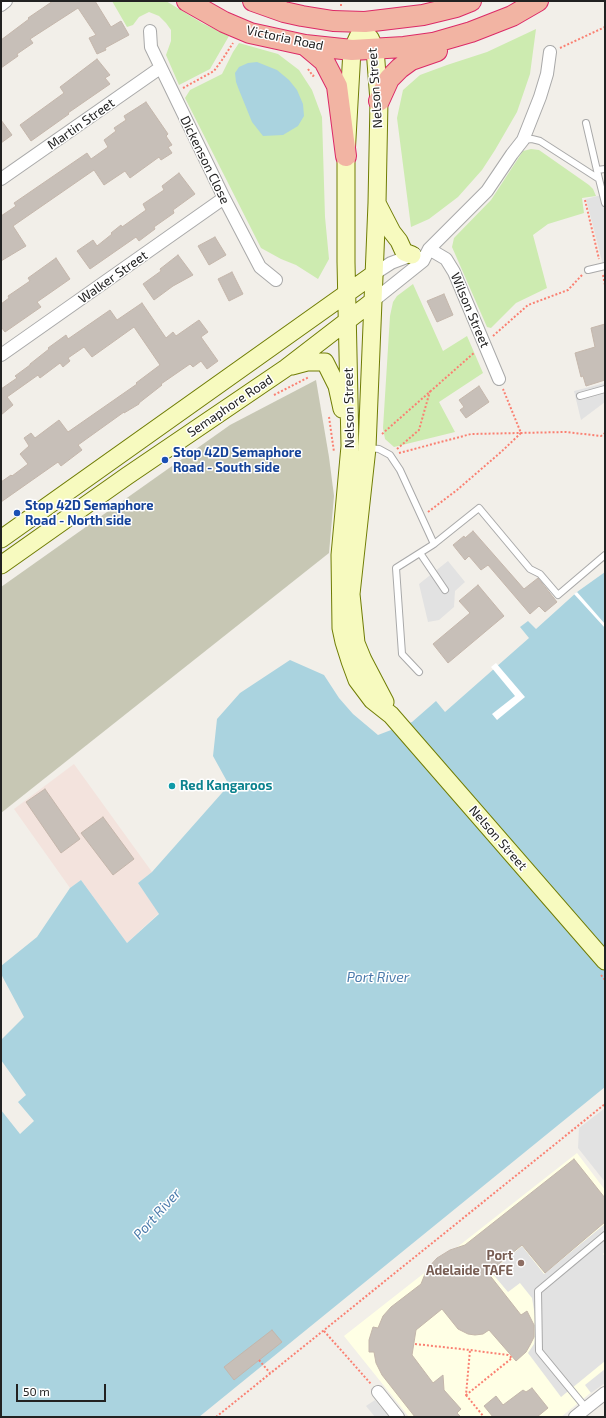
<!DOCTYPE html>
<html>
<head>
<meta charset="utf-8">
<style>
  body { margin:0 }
  #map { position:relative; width:606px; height:1418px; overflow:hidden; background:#f2efe9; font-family:"Exo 2",sans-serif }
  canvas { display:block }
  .frame { position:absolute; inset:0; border:2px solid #222; pointer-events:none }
  .scale { position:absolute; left:16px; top:1384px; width:90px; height:18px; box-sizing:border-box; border:2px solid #222; border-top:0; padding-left:5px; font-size:12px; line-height:14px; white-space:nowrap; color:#222; -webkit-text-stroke:3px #fff; paint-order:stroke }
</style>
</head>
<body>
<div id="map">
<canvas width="606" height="1418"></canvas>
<div class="frame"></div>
<div class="scale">50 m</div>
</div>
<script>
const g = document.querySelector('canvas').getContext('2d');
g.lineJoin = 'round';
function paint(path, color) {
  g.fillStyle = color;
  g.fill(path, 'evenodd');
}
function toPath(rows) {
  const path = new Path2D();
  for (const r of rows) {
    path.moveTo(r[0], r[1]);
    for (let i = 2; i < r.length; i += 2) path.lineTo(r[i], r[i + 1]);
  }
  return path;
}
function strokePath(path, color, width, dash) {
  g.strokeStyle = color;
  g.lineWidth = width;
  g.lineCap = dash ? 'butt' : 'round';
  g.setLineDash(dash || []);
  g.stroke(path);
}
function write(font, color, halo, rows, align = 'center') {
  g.font = font + ' "Exo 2",sans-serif';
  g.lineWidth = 3;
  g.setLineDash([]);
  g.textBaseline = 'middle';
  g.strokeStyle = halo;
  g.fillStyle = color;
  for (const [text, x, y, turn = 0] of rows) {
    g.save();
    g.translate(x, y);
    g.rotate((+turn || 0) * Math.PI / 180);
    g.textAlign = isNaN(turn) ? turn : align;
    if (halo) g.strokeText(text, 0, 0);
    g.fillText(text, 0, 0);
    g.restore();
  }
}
paint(toPath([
  [577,1153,605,1190,605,1381,561,1417,409,1417,344,1336]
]), '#ffffe5');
paint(toPath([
  [74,764,152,872,138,883,159,913,127,943,81,880,70,888,14,809]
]), '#f3e3dd');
paint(toPath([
  [316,380,329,457,334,496,329,553,1,813,1,587,230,425]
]), '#c7c7b4');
paint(toPath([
  [112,1,166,1,202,23,229,36,210,69,179,85,166,55,171,41,171,30,166,23,159,16,149,12,139,17,133,25,127,27],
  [536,29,530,74,517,112,495,150,482,170,458,197,429,219,411,227,397,118,403,90,420,75,447,65,487,52],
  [239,43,278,54,299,70,312,90,322,117,325,217,329,259,318,279,296,265,281,259,261,248,185,98,190,90,222,74,233,52],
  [531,149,539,150,589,185,593,189,596,196,582,198,584,213,548,224,533,235,547,288,516,303,491,328,487,327,452,247,454,238,491,200,523,151],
  [413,284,443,351,467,336,483,373,439,402,455,432,394,447,385,439,383,428,390,316,393,302,397,296]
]), '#cdebb0');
paint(toPath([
  [605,194,605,273,586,199],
  [605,383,605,402,581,420,574,391],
  [448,561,465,582,455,591,454,607,439,620,428,622,419,584],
  [605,1108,605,1182,578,1148,579,1128],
  [605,1224,605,1252,603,1254,605,1256,605,1361,561,1397,528,1353,534,1344,537,1328,532,1298,520,1283,508,1292,491,1272,522,1246,544,1274],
  [605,1369,605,1383,591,1393,585,1385],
  [375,1400,389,1417,375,1417,366,1406]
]), '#e2e2e2');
paint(toPath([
  [257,62,277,70,289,80,297,90,303,104,304,116,298,126,283,135,263,136,252,122,239,90,236,82,235,73,239,67,248,63],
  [605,572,605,1087,199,1417,1,1417,1,1110,20,1134,34,1121,18,1102,26,1095,1,1060,1,1040,24,1017,1,974,1,966,37,937,70,888,81,880,127,943,159,914,138,883,152,872,229,785,213,756,217,719,240,693,290,660,324,675,339,698,353,714,378,735,412,722,436,701,445,712,529,638,520,627,528,621,536,629,577,592]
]), '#aad3df');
paint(toPath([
  [577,592,605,624,605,628,574,594],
  [496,663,525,697,497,720,492,714,515,696,491,667]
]), '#fff');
const building = toPath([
  [53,1,95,1,111,27,121,21,129,35,105,48,106,50,97,54,89,38,96,35,78,8,30,39,33,43,17,54,18,56,1,68,1,40,29,19,28,18,53,1],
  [97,59,110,75,105,78,110,84,68,113,69,114,31,141,20,125,64,93,60,87,97,59],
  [146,102,168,134,166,136,172,145,168,147,172,153,161,160,159,157,130,178,125,171,104,185,94,170,13,226,26,246,1,261,1,216,16,206,14,203,87,153,91,159,108,147,104,140,116,131,114,128,126,120,124,116,146,102],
  [1,120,12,135,1,143,1,120],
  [179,173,195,194,173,210,174,213,154,227,155,229,139,241,136,237,90,269,77,251,93,240,97,246,112,234,111,233,121,225,122,227,146,210,143,204,164,190,162,186,179,173],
  [215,237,226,255,209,265,198,246,215,237],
  [178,255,193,275,173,286,154,300,143,284,161,271,160,269,178,255],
  [56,258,70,279,37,302,41,307,5,332,1,327,1,304,9,298,8,296,30,281,28,278,56,258],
  [232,272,243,294,229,301,218,279,232,272],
  [444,294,453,315,437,322,427,301,444,294],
  [142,303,166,338,173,332,176,336,199,320,208,332,201,337,218,361,207,369,201,361,193,367,190,364,161,384,162,385,139,403,139,404,124,413,124,412,78,445,82,450,61,466,58,462,1,502,1,482,11,475,12,476,28,464,20,454,29,446,24,438,31,433,35,438,59,420,68,432,137,384,136,383,160,365,134,327,92,357,84,347,68,358,70,361,63,367,60,363,40,378,38,375,7,397,13,405,1,415,1,389,17,378,15,376,30,365,30,364,49,349,48,348,66,335,68,339,110,310,117,320,142,303],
  [605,324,605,380,586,386,583,376,581,377,575,353,595,347,591,328,605,324],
  [479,386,489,402,466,418,460,410,464,407,459,400,479,386],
  [473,531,524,589,538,578,557,602,545,612,539,606,530,614,488,565,481,570,469,556,465,560,453,545,464,536,465,538,473,531],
  [478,585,504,616,448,663,433,644,470,613,459,601,478,585],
  [45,789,80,839,61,853,26,802,45,789],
  [103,817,134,859,113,875,81,833,103,817],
  [574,1159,605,1198,605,1222,545,1273,522,1245,488,1273,521,1315,527,1311,534,1325,534,1337,530,1345,526,1352,516,1361,489,1330,483,1334,475,1335,468,1334,458,1329,442,1309,416,1330,412,1355,433,1383,443,1375,444,1390,461,1409,457,1413,461,1417,415,1417,382,1375,376,1363,374,1352,369,1352,369,1340,373,1327,378,1328,383,1316,391,1307,421,1284,427,1269,437,1258,450,1250,465,1245,574,1159],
  [272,1330,282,1342,234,1380,224,1367,272,1330],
  [532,1388,548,1408,537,1417,493,1417,484,1406,496,1396,503,1405,523,1390,526,1392,532,1388]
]);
paint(building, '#c7bfb8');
strokePath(building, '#c4b6ab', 1);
const service = toPath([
  [586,123,599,179],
  [523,140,532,139,540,141,599,179,605,203],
  [597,170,605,169],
  [588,270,605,266],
  [580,396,605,389],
  [368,448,379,449,390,455,400,470,434,544],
  [420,553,445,590],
  [419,672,402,654,396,568,434,544,479,508,530,569,540,574,558,595,605,555],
  [586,1408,539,1351,538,1291,605,1235]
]);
const minor = toPath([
  [1,5,6,1],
  [150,31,151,47,224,198,260,267,276,280],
  [1,179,160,68],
  [429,249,446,259,454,272,499,379],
  [374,274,391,263,415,254],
  [373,301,423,261,429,249,487,191,512,154,523,140,540,97,547,74,550,52],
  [1,355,224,198],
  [378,1392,398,1417],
  [575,1417,605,1393]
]);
const secondary = toPath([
  [365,22,352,50,346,156,346,262,350,446,340,555,341,628,344,642,350,661,357,680,372,700,391,715,605,961],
  [370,38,375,49,379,101,377,203,367,448,351,594,356,643,363,660,385,702],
  [378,205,392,232,399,241,404,252,412,255],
  [292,366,307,362,325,362,337,386,342,409],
  [1,539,374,274],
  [1,565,127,476,286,368,373,301]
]);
const trunk = toPath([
  [187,1,224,22,250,33,305,45,352,50,404,47,433,43,471,32,512,16,538,1],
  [253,1,284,12,302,16,333,21,365,22,423,15,456,7,471,1],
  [305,45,324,61,337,86,346,156],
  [379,101,389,79,400,68,411,60,437,51]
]);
strokePath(service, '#a9a9a9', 8);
strokePath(minor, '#a9a9a9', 14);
strokePath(secondary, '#707d05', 19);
strokePath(trunk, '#dc2a67', 22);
strokePath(toPath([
  [341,6,341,1],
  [560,48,605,27],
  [308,69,313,76,314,75],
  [183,88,214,71,222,60,233,43],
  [585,200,599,259],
  [603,275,605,285],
  [493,336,528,305,568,290,582,275],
  [274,395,309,377],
  [329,417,334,452],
  [382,434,475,352],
  [397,449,419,430,430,391],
  [399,453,471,434,566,432,601,436,605,433],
  [428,512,457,490,501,452,521,433,503,389],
  [601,975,605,980],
  [324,1331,371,1384],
  [415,1344,470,1350,508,1355,512,1358,466,1395,470,1350],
  [259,1360,270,1373],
  [466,1395,484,1417],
  [216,1417,605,1104]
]), '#fa8072', 2, [2, 2]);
strokePath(service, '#fff', 6);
strokePath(minor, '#fff', 12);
strokePath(secondary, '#f7fabf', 17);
strokePath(trunk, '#f2b4a3', 20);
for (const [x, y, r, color] of [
  [165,460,4,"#1a4fb4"],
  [17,513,4,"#1a4fb4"],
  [172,786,4,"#0f9aa8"],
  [521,1263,4,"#8d6e63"]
]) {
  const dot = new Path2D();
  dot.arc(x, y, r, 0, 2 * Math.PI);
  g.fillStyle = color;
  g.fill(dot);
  strokePath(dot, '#fff', 1.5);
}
write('13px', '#222', '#fff', [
  ["Victoria Road",285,38,12],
  ["Nelson Street",375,88,-94],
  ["Martin Street",81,124,-35],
  ["Dickenson Close",205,160,64],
  ["Walker Street",113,277,-35],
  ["Wilson Street",470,310,67],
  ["Semaphore Road",230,406,-34],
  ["Nelson Street",349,408,-91],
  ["Nelson Street",498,838,49]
]);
write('bold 13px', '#164399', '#fff', [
  ["Stop 42D Semaphore",173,453],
  ["Road - South side",173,468],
  ["Stop 42D Semaphore",25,506],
  ["Road - North side",25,521]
], 'left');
write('bold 13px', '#0d838f', '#fff', [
  ["Red Kangaroos",180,786]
], 'left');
write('bold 13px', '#785e54', '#fff', [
  ["Port",513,1256],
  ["Adelaide TAFE",513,1271]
], 'right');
write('italic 14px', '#4a7aab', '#fff', [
  ["Port River",378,977],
  ["Port River",157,1214,-48]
]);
</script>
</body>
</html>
